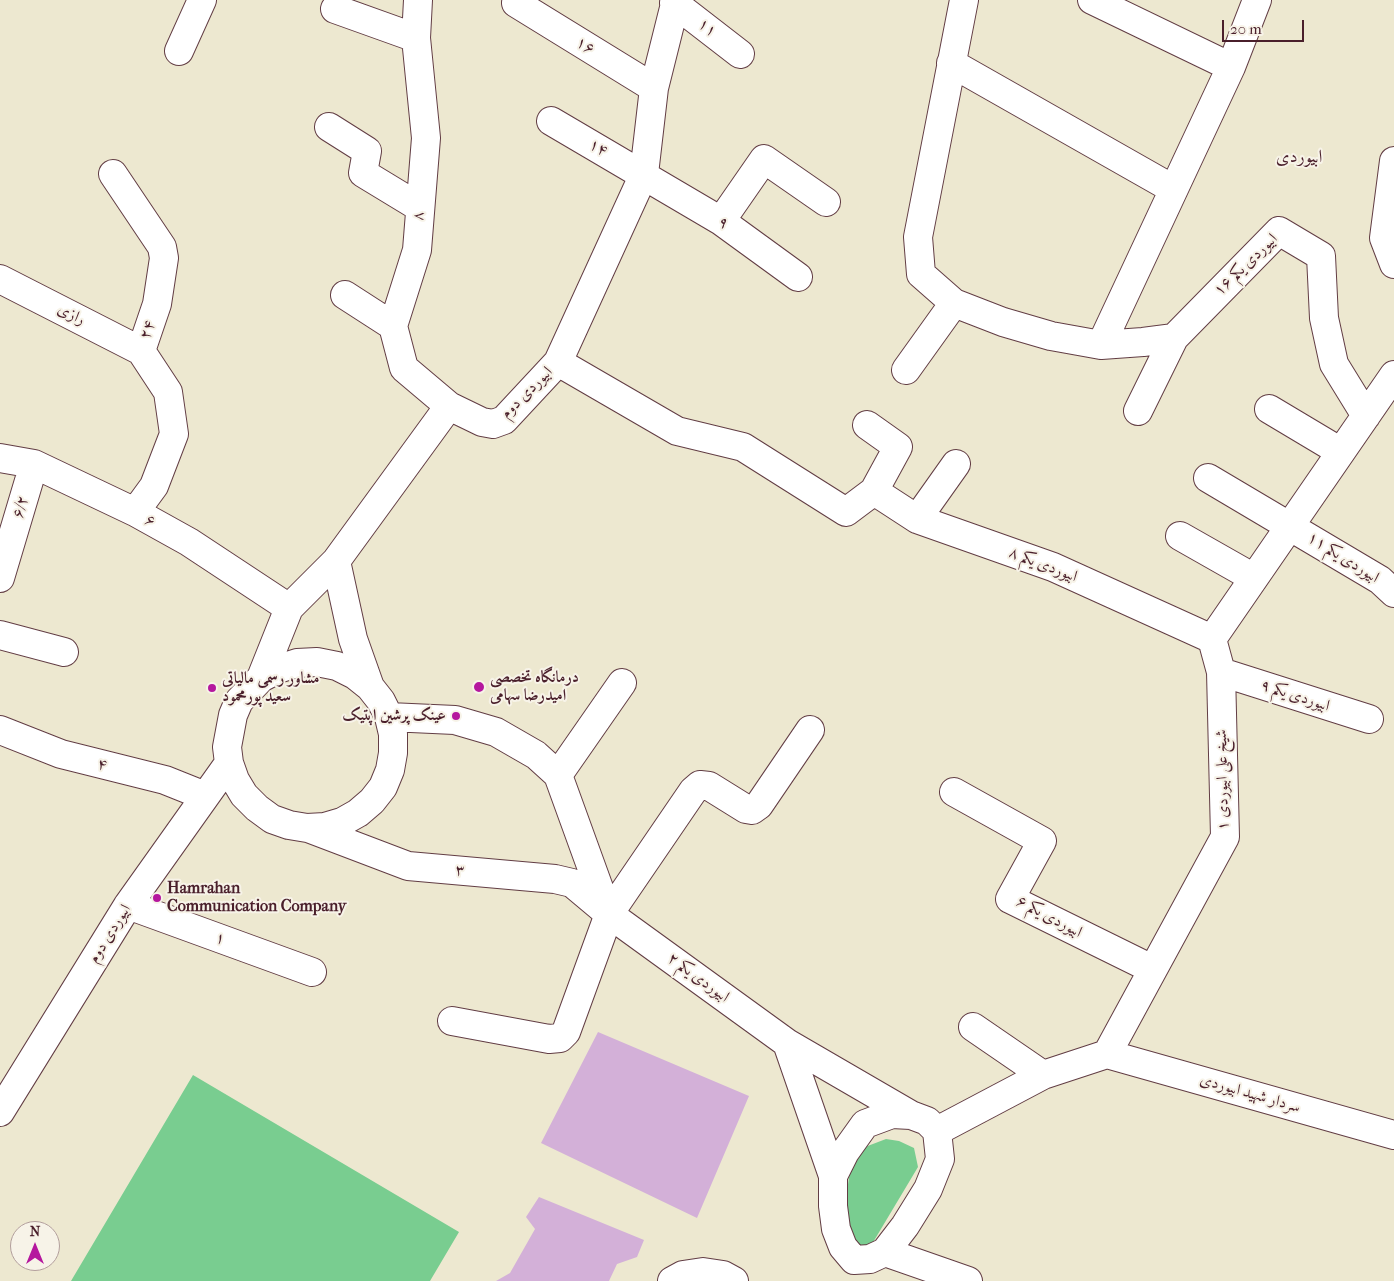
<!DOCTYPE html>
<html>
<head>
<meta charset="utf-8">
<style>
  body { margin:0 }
  #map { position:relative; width:1394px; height:1281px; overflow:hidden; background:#ede8d0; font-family:"IM FELL French Canon",serif }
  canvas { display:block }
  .north { position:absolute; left:10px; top:1221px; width:50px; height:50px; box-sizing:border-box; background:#f7f3e8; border:1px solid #b29e9c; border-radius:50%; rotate:0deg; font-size:14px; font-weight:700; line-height:20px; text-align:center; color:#4a1f2b }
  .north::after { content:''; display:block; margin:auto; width:18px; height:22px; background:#b5179e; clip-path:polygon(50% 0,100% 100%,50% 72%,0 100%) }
  .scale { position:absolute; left:1222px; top:20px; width:82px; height:22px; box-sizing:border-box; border:2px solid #4a1f2b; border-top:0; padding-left:6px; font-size:15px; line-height:18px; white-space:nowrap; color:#4a1f2b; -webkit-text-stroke:4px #f7f3e8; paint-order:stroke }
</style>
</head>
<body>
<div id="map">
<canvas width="1394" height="1281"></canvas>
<div class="north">N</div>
<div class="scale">20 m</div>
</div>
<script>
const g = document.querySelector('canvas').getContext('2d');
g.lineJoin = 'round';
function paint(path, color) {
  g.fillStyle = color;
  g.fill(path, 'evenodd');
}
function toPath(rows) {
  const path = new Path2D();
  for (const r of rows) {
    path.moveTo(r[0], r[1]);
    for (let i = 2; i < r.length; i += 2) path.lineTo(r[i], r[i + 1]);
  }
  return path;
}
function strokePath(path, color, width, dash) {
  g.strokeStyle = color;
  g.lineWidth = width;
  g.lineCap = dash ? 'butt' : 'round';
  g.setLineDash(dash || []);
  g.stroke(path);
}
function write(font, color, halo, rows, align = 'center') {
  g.font = font + ' "IM FELL French Canon",Amiri,serif';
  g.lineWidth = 4;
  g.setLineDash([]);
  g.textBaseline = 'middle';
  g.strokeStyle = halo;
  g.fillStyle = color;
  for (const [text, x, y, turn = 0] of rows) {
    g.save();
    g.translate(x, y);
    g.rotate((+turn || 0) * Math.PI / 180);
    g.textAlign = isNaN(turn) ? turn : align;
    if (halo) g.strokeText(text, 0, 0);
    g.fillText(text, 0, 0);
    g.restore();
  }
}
paint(toPath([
  [193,1075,459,1232,430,1281,71,1281],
  [886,1139,899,1141,914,1148,918,1167,872,1244,863,1248,854,1241,847,1221,846,1199,849,1177,855,1160,865,1147]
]), '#79cd90');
paint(toPath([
  [598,1032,749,1096,697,1218,541,1143],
  [539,1197,644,1240,637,1257,617,1264,609,1281,496,1281,510,1273,535,1229,526,1217]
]), '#d3b0d8');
const minor = toPath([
  [418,0,416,38,426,138,417,250,393,326,404,368,449,406],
  [964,0,918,237,921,274,954,303,1003,322,1051,336,1101,345,1143,342,1174,338,1279,231,1321,256,1324,318,1334,364,1366,416],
  [1092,0,1231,67],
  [516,3,654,88],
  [674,3,740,54],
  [335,9,416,38],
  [179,51,202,0],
  [951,63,1173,189],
  [551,121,721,221,798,277],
  [329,127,367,151,363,173,419,207],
  [1394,161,1384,238,1394,264],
  [113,174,162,247,164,258,157,304,141,351,168,392,174,434,154,486,135,512],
  [721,221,764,159,826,202],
  [0,279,141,351],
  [345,295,393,326],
  [1101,345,1231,67,1257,0],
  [558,362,677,431,743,447,846,512,874,491,898,447,867,425],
  [906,370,954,303],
  [1269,409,1341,452],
  [1138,411,1174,338],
  [0,458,34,464,135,512,189,542,289,608],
  [1208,478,1380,580,1394,593],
  [874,491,917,519,1053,567,1212,639],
  [917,519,956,464],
  [1180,536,1254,578],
  [336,561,353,639,370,687],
  [0,578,34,464],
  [0,635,64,652],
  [1221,672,1369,719],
  [261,678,278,669,297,663,317,662,337,666,355,675,370,687,381,701,389,717,393,734,393,753,390,770,383,787,372,801,358,813,342,822,325,827,307,828,289,825,272,819,257,808,244,795,235,780,229,763,227,747,233,715,239,701,261,678,289,608,336,561,449,406,482,422,493,424,504,420,558,362,644,174,654,88,676,0],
  [389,717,455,720,496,732,536,755,558,775,608,913],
  [0,730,61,754,165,780,205,796],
  [558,775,622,683],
  [954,792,1042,841,1010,899,1152,969],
  [308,828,408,866,555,879,572,883,609,914,787,1043,911,1115],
  [128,905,312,972],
  [452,1021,549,1039,560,1038,566,1032,609,914,693,791,700,785,709,786,746,809,752,810,759,805,810,730],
  [973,1027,1043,1075],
  [787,1043,833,1176],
  [1107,1054,1394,1135],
  [0,1112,128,905,229,763],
  [892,1114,911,1115,927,1121,937,1131,940,1159,928,1189,905,1226,885,1252,870,1259,854,1260,843,1247,836,1229,833,1206,833,1176,845,1152,865,1124,892,1114],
  [937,1131,1043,1075,1107,1054,1225,837,1221,672,1212,639,1394,375],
  [885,1252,968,1281],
  [672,1281,683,1275,703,1272,723,1275,734,1281]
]);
strokePath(minor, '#623d44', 30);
strokePath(minor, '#fff', 28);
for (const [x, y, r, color] of [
  [479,687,6,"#b5179e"],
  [212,688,5,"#b5179e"],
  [456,716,5,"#b5179e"],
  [157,898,5,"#b5179e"]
]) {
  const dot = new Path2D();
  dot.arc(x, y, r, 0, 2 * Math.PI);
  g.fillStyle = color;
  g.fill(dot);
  strokePath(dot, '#f7f3e8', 2);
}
write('16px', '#4a1f2b', '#f7f3e8', [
  ["۱۱",707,28,38],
  ["۱۶",585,46,31],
  ["۱۴",598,148,29],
  ["۸",419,216,-86],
  ["۹",723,223,34],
  ["۱۶ ابیوردی یکم",1246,265,-44],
  ["رازی",71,315,27],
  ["۲۴",148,330,-72],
  ["ابیوردی دوم",527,393,-45],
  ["۶/۲",21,507,-74],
  ["۶",150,521,29],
  ["۱۱ ابیوردی یکم",1343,558,32],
  ["۸ ابیوردی یکم",1043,565,21],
  ["۹ ابیوردی یکم",1295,696,18],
  ["۴",102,765,14],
  ["شیخ علی ابیوردی ۱",1223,780,-91],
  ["۳",460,871,5],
  ["۶ ابیوردی یکم",1049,917,28],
  ["ابیوردی دوم",110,934,-58],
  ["۱",220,939,20],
  ["۲ ابیوردی یکم",698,978,36],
  ["سردار شهید ابیوردی",1250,1094,16]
]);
write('bold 16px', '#4a1f2b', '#f7f3e8', [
  ["درمانگاه تخصصی",490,678],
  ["امیدرضا سهامی",490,696],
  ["مشاور رسمی مالیاتی",222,679],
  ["سعید پورمحمود",222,697],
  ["عینک پرشین اپتیک",446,716,"right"],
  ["Hamrahan",167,889],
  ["Communication Company",167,907]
], 'left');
write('18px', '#4a1f2b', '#f7f3e8', [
  ["ابیوردی",1299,158]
]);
</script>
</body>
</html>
